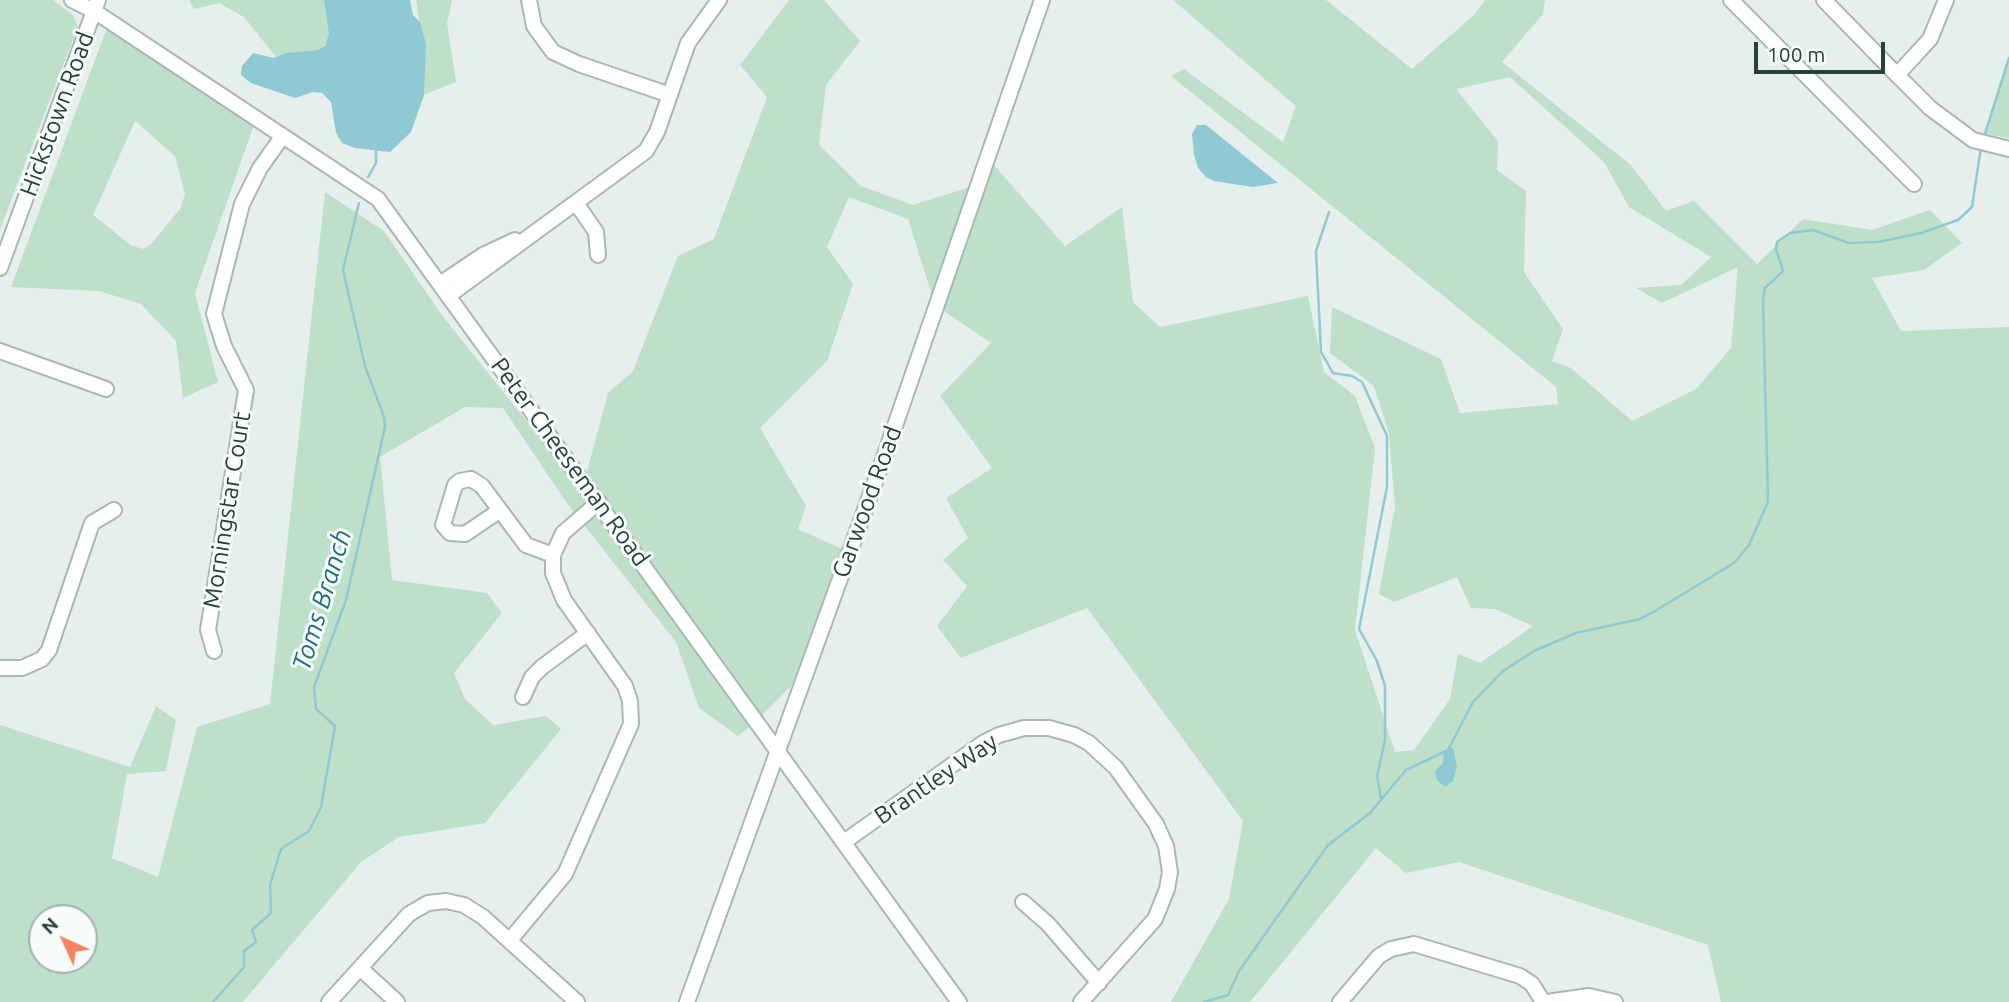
<!DOCTYPE html>
<html>
<head>
<meta charset="utf-8">
<style>
  body { margin:0 }
  #map { position:relative; width:2009px; height:1002px; overflow:hidden; background:#e6efeb; font-family:Ubuntu,sans-serif }
  canvas { display:block }
  .north { position:absolute; left:28px; top:904px; width:70px; height:70px; box-sizing:border-box; background:#f7fbf9; border:2px solid #a3b1ad; border-radius:50%; rotate:315deg; font-size:19px; font-weight:700; line-height:28px; text-align:center; color:#24423a }
  .north::after { content:''; display:block; margin:auto; width:24px; height:32px; background:#f4845f; clip-path:polygon(50% 0,100% 100%,50% 72%,0 100%) }
  .scale { position:absolute; left:1754px; top:42px; width:131px; height:32px; box-sizing:border-box; border:4px solid #24423a; border-top:0; padding-left:9px; font-size:21px; line-height:24px; white-space:nowrap; color:#24423a; -webkit-text-stroke:5px #f7fbf9; paint-order:stroke }
</style>
</head>
<body>
<div id="map">
<canvas width="2009" height="1002"></canvas>
<div class="north">N</div>
<div class="scale">100 m</div>
</div>
<script>
const g = document.querySelector('canvas').getContext('2d');
g.lineJoin = 'round';
function paint(path, color) {
  g.fillStyle = color;
  g.fill(path, 'evenodd');
}
function toPath(rows) {
  const path = new Path2D();
  for (const r of rows) {
    path.moveTo(r[0], r[1]);
    for (let i = 2; i < r.length; i += 2) path.lineTo(r[i], r[i + 1]);
  }
  return path;
}
function strokePath(path, color, width, dash) {
  g.strokeStyle = color;
  g.lineWidth = width;
  g.lineCap = dash ? 'butt' : 'round';
  g.setLineDash(dash || []);
  g.stroke(path);
}
function write(font, color, halo, rows, align = 'center') {
  g.font = font + ' Ubuntu,sans-serif';
  g.lineWidth = 6;
  g.setLineDash([]);
  g.textBaseline = 'middle';
  g.strokeStyle = halo;
  g.fillStyle = color;
  for (const [text, x, y, turn = 0] of rows) {
    g.save();
    g.translate(x, y);
    g.rotate((+turn || 0) * Math.PI / 180);
    g.textAlign = isNaN(turn) ? turn : align;
    if (halo) g.strokeText(text, 0, 0);
    g.fillText(text, 0, 0);
    g.restore();
  }
}
paint(toPath([
  [0,0,53,0,73,15,78,27,0,229],
  [189,0,332,0,333,33,321,49,276,57,244,17,219,3,194,9],
  [416,0,452,0,447,23,456,82,416,98,424,53],
  [789,0,824,0,860,41,826,85,819,145,861,186,913,205,976,185,987,157,1065,246,1122,207,1133,302,1160,327,1308,296,1324,372,1355,396,1375,448,1355,630,1395,752,1414,750,1450,699,1458,654,1480,663,1533,626,1495,609,1471,608,1457,577,1394,602,1379,594,1395,507,1389,434,1374,386,1330,353,1332,307,1441,359,1460,413,1558,404,1556,387,1171,76,1184,69,1283,142,1296,106,1173,0,1326,0,1412,69,1475,14,1485,0,1545,0,1543,14,1502,62,1631,165,1666,211,1694,201,1757,264,1803,219,1872,230,1930,210,1962,243,1924,270,1872,278,1901,331,2009,327,2009,1002,1721,1002,1708,945,1459,862,1406,873,1376,848,1250,1002,1171,1002,1229,899,1243,821,1087,608,961,658,937,626,967,586,943,560,968,538,946,498,992,468,940,396,991,343,935,305,908,219,849,197,827,247,853,284,827,361,760,428,806,506,798,529,851,553,806,671,752,725,738,736,699,708,676,642,566,502,503,408,465,407,380,457,392,580,487,593,502,613,454,673,465,699,493,725,546,716,561,729,485,823,399,837,361,862,243,1002,0,1002,0,725,130,767,156,706,176,720,166,771,127,774,112,858,158,877,197,727,270,704,325,192,384,231,444,318,582,490,608,393,633,371,678,256,714,239,767,97,740,65],
  [1510,77,1604,162,1629,207,1711,257,1681,285,1636,288,1662,303,1738,267,1731,348,1696,389,1632,421,1571,368,1552,361,1563,329,1524,272,1526,191,1497,170,1498,141,1456,89],
  [42,918,84,918,84,960,42,960],
  [109,22,256,119,195,293,218,382,183,398,176,341,141,304,99,291,11,287],
  [135,121,175,156,185,194,180,209,152,243,144,249,132,246,93,215],
  [2009,57,2009,138,1985,134]
]), '#bfe0c8');
paint(toPath([
  [324,0,410,0,413,15,420,22,426,44,424,95,411,132,390,152,355,148,342,143,336,133,331,102,322,93,313,92,295,98,251,83,241,75,242,66,253,53,274,58,286,53,318,50,325,46,329,34],
  [1197,125,1206,125,1278,183,1253,187,1214,181,1206,177,1198,168,1194,155,1192,134],
  [1453,747,1457,766,1453,781,1445,787,1437,780,1435,771,1443,763,1444,751]
]), '#8ec9d4');
strokePath(toPath([
  [1984,137,2009,58],
  [368,177,376,163,376,150],
  [1329,212,1316,251,1321,352,1333,373,1352,376,1362,382,1387,436,1387,487,1359,629,1377,661,1385,686,1385,740,1377,776,1381,799],
  [213,1002,244,967,244,951,256,942,252,930,271,913,270,885,281,849,309,831,321,807,335,726,316,709,314,687,346,600,385,427,384,417,365,366,343,270,359,203],
  [1204,1002,1228,995,1239,971,1328,845,1370,813,1406,770,1448,750,1473,702,1503,671,1534,651,1576,633,1640,619,1655,611,1734,563,1749,545,1768,502,1763,300,1765,288,1783,271,1776,249,1777,242,1790,233,1813,230,1849,243,1878,242,1921,233,1958,220,1972,207,1981,147]
]), '#8ec9d4', 2.5);
const minor = toPath([
  [72,0,94,11,378,199,959,1002],
  [529,0,534,26,553,52,579,64,670,95],
  [1731,0,1914,184],
  [1824,0,1897,75,1930,39,1946,0],
  [1897,75,1930,108,1973,140,2009,149],
  [576,203,596,232,598,255],
  [0,268,98,0],
  [440,284,483,255,515,240],
  [448,296,646,151,657,132,688,43,719,0],
  [0,351,106,389],
  [499,511,465,534,450,533,443,525,455,485,460,481,471,479,482,486,526,545,553,555],
  [214,651,208,630,246,390,224,346,214,314,242,204,260,168,282,137],
  [0,668,22,668,42,659,49,650,92,523,114,510],
  [523,697,532,677,542,667,588,633],
  [844,842,983,743,999,735,1024,728,1049,728,1074,735,1089,743,1116,768,1156,824,1166,846,1170,872,1167,889,1155,919,1081,1002],
  [1023,902,1048,924,1099,983],
  [510,940,565,874,631,724,630,701,625,686,564,600,553,573,553,555,563,533,599,502],
  [360,968,397,1002],
  [329,1002,409,914,428,903,446,901,464,905,483,917,577,1002],
  [687,1002,888,446,1042,0],
  [1340,1002,1379,956,1391,949,1414,944,1520,976,1532,984,1543,1002],
  [1547,1002,1589,996,1615,1002]
]);
strokePath(minor, '#a8b8b2', 18);
strokePath(minor, '#fff', 14);
write('24px', '#24423a', '#f7fbf9', [
  ["Hickstown Road",57,114,-70],
  ["Peter Cheeseman Road",570,462,54],
  ["Garwood Road",867,502,-70],
  ["Morningstar Court",227,510,-81],
  ["Brantley Way",936,779,-34]
]);
write('italic 26px', '#1c6f80', '#f7fbf9', [
  ["Toms Branch",322,600,-73]
]);
</script>
</body>
</html>
